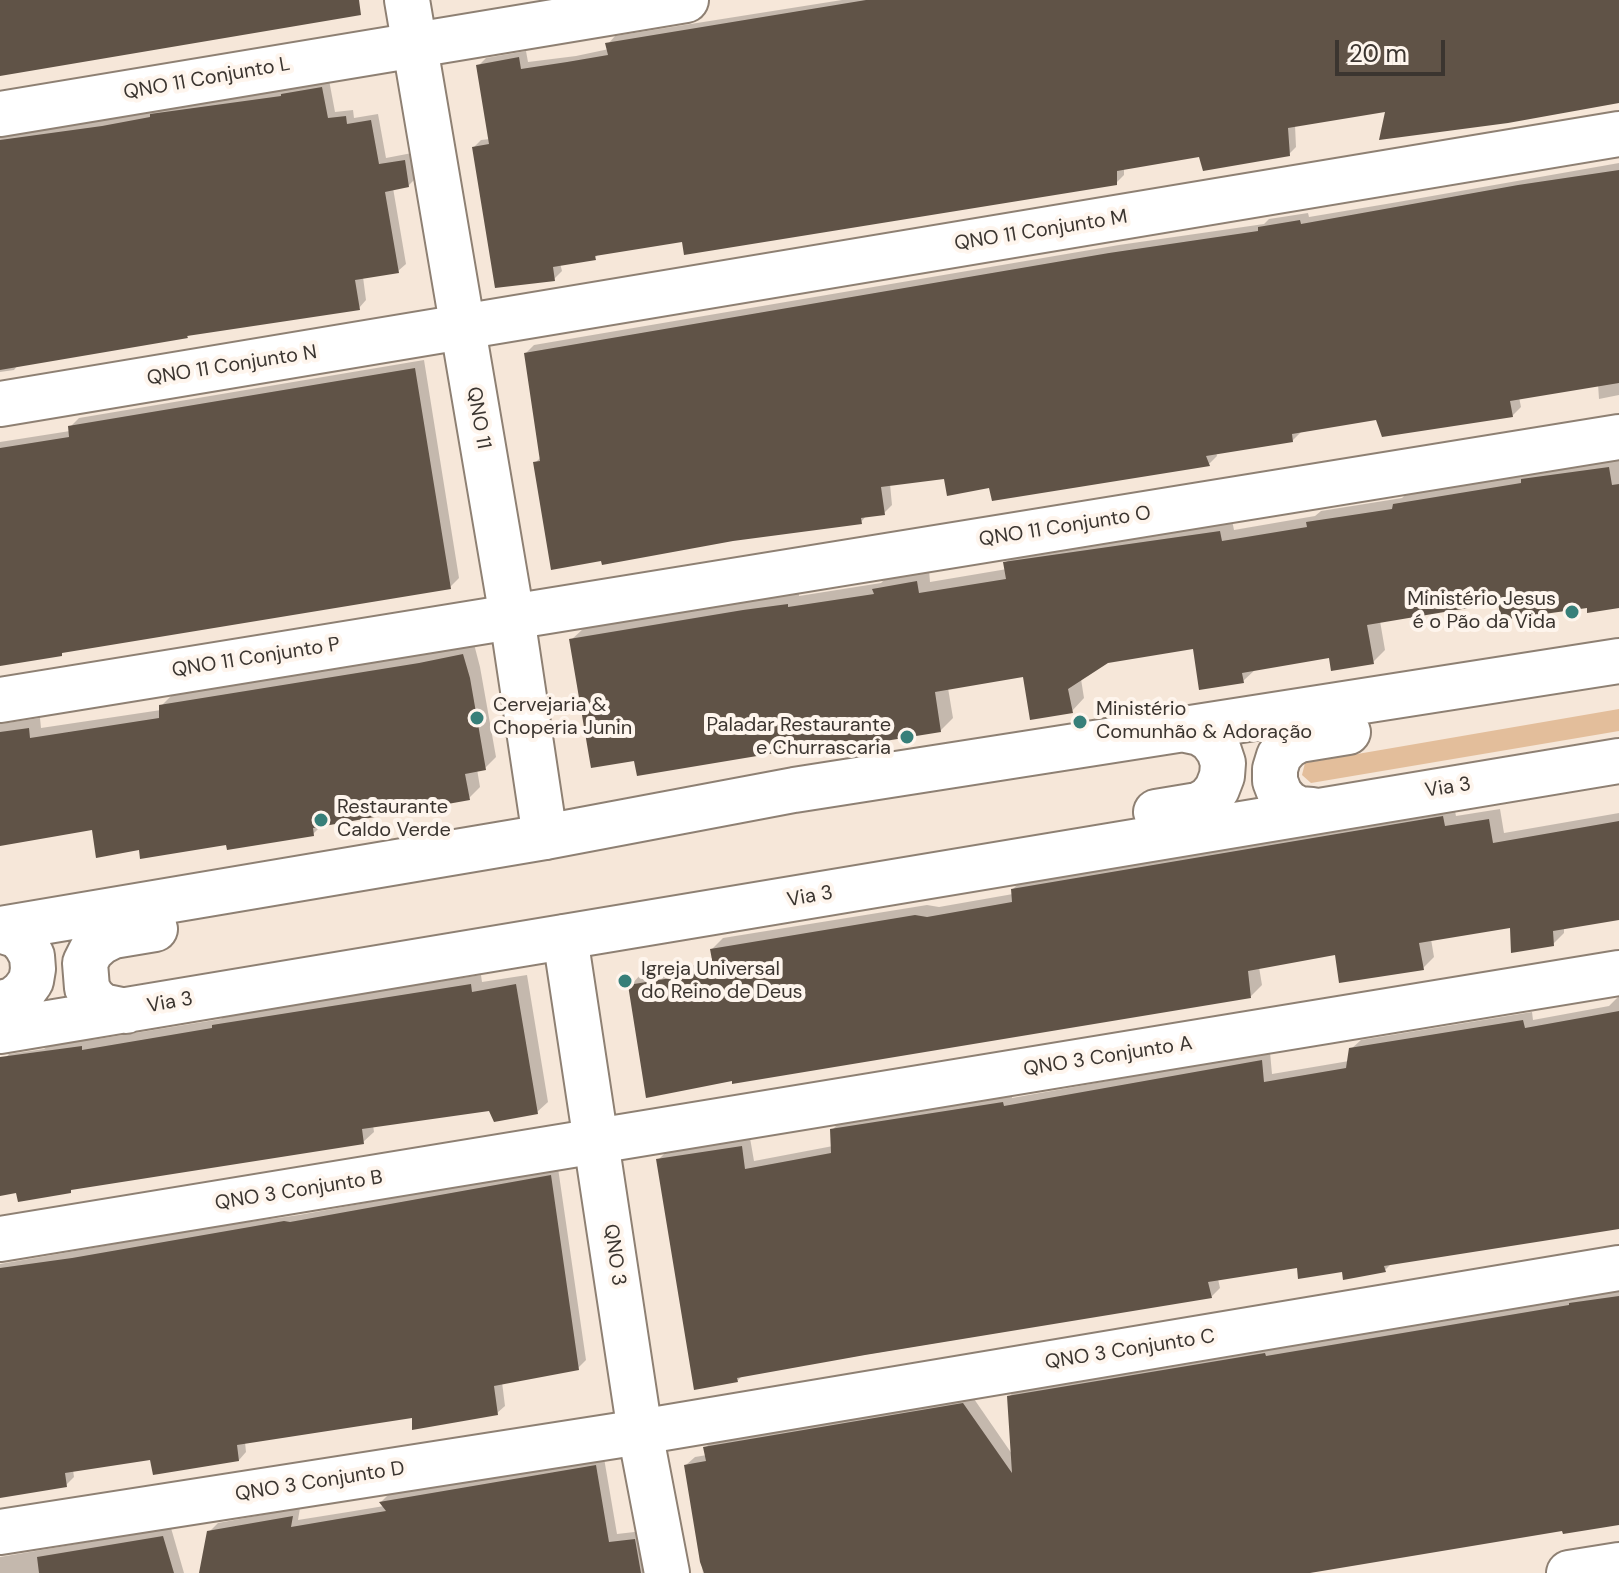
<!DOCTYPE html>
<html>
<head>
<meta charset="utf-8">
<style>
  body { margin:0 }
  #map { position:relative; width:1619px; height:1573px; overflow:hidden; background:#f6e7d9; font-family:"DM Sans",sans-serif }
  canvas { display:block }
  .scale { position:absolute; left:1335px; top:40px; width:110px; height:36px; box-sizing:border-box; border:4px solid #3b3530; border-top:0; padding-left:10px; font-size:24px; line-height:28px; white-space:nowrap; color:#3b3530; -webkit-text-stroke:6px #fef5ed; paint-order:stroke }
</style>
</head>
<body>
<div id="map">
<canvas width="1619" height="1573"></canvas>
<div class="scale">20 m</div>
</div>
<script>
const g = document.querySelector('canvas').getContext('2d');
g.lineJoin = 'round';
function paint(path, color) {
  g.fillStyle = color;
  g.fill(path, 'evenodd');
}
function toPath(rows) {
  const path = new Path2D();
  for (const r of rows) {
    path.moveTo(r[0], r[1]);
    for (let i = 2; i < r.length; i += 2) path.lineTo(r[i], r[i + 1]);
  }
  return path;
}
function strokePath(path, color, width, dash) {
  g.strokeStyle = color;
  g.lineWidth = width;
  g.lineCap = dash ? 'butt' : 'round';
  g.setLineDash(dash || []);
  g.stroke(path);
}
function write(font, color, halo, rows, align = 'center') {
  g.font = font + ' "DM Sans",sans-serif';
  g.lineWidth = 8;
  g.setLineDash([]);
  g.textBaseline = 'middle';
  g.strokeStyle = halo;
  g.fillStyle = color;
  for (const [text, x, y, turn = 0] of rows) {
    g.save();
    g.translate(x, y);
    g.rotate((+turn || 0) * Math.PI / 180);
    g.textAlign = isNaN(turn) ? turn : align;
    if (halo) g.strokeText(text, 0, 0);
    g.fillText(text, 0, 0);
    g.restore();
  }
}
paint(toPath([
  [1619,709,1619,731,1311,783,1302,775,1305,763]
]), '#e3be9b');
paint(toPath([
  [842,0,1619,0,1619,102,1387,109,1295,125,1296,147,1289,154,1201,155,1124,168,1124,175,1116,183,684,239,598,254,595,258,560,263,562,271,554,279,474,147,481,140,490,139,479,65,486,58,526,51,528,62,576,56,609,49,608,44,615,36],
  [329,80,335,112,353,110,354,118,378,114,386,158,412,153,416,178,408,186,393,188,406,264,398,271,363,277,366,300,359,308,190,334,187,337,18,365,14,370,0,372,0,135,111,119,201,101,287,90,290,87],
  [1619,163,1619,395,1599,399,1598,384,1519,397,1521,407,1512,416,1378,418,1301,432,1292,441,1216,452,1217,456,1209,464,991,486,946,477,890,484,892,505,884,513,867,515,861,522,535,463,541,457,526,353,534,345,1119,245,1264,224,1269,219,1308,213,1309,217,1398,202],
  [424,360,459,578,450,587,65,650,61,654,0,664,0,442,70,431,70,427,79,418],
  [1619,454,1619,606,1499,601,1380,621,1385,650,1373,662,1331,656,1256,669,1243,681,1195,647,1107,661,1081,679,1084,698,1072,711,1025,674,948,688,953,718,940,731,855,738,571,640,584,628,757,599,799,592,799,596,881,583,887,577,929,570,930,582,1007,569,1005,563,1018,551,1232,520,1234,530,1315,516,1321,511,1402,498,1407,493],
  [474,644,480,667,496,757,485,768,477,769,480,787,469,798,322,825,313,834,228,843,141,847,94,828,0,844,0,724,40,718,41,728,161,710,161,706,172,695,432,653],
  [1454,806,1456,816,1500,809,1504,833,1619,813,1619,918,1564,928,1564,933,1553,944,1512,926,1431,939,1434,957,1423,968,1337,952,1259,967,1262,985,1251,996,630,986,641,974,714,962,712,949,723,938,927,905,939,907,1013,894,1013,889,1024,878],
  [481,975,482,982,527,975,548,1102,537,1112,491,1109,373,1125,374,1132,363,1142,0,1194,0,1064,9,1054,44,1049,52,1042,92,1036,92,1040,221,1019,225,1015],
  [1619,996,1619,1226,1393,1262,1385,1270,1298,1265,1218,1279,1220,1288,1211,1297,743,1375,737,1381,658,1160,667,1151,750,1138,754,1161,833,1146,832,1130,841,1121,1012,1094,1012,1098,1270,1052,1272,1074,1349,1061,1351,1049,1361,1040,1532,1012,1533,1020,1609,1006],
  [558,1168,586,1360,578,1368,502,1382,505,1406,497,1413,414,1416,245,1442,246,1452,239,1460,151,1457,73,1470,74,1477,66,1485,0,1496,0,1264,213,1227,299,1215],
  [1619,1289,1619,1523,1564,1529,1301,1573,703,1573,686,1465,695,1457,707,1455,706,1447,714,1439,972,1396,1012,1454,1009,1397,1017,1388,1273,1346,1274,1348],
  [604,1458,617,1534,643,1531,650,1573,201,1573,209,1532,218,1523,300,1508,298,1520,348,1512,384,1506,381,1502,389,1494],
  [171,1528,184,1573,0,1573,0,1557]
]), '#0003');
paint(toPath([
  [0,0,359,0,361,15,0,76],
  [866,0,1619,0,1619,103,1508,123,1379,140,1385,112,1288,128,1290,156,1203,171,1199,157,1117,171,1117,185,684,255,682,242,595,256,596,260,553,267,555,281,495,288,472,147,489,144,476,65,519,57,521,69,567,62,608,55,605,43],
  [322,87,328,118,346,116,347,124,371,120,379,164,405,160,409,187,385,192,399,273,355,280,360,310,187,336,188,338,0,370,0,140,102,126,150,117,150,114,281,96,281,94],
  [1619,170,1619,383,1510,401,1513,417,1382,437,1376,420,1292,434,1293,442,1206,456,1210,466,992,501,989,488,947,496,944,479,881,487,885,515,861,518,862,524,733,541,602,565,601,561,551,570,533,462,540,461,524,353,1109,253,1258,231,1258,227,1300,220,1301,224,1518,185],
  [415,368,451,589,62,653,62,656,0,666,0,448,69,437,68,426],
  [1609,467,1612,485,1619,484,1619,608,1587,613,1587,608,1501,620,1498,603,1367,625,1374,664,1331,671,1329,658,1242,673,1244,683,1199,690,1193,649,1108,663,1068,689,1073,713,1030,720,1023,677,935,692,941,732,854,746,853,740,637,776,634,761,591,768,569,639,743,610,788,604,788,607,874,594,872,589,917,581,919,593,1006,579,1003,562,1220,531,1222,541,1307,527,1306,522,1392,509,1393,504,1521,483,1521,479],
  [463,654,470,678,486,770,465,774,470,800,313,828,314,836,227,850,226,845,140,859,139,850,96,858,92,830,0,846,0,732,29,728,30,738,159,718,159,705,419,663],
  [1443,816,1445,826,1489,819,1493,843,1619,821,1619,920,1553,931,1554,946,1511,953,1510,928,1419,943,1424,970,1339,983,1335,955,1248,971,1251,998,732,1084,732,1081,646,1098,628,985,714,971,710,949,915,915,927,917,1012,902,1011,889],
  [471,984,472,992,516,984,538,1114,494,1122,489,1111,362,1129,364,1144,71,1190,71,1193,18,1202,16,1193,0,1196,0,1057,82,1046,82,1050,212,1028,212,1025],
  [1619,1011,1619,1229,1384,1266,1386,1272,1343,1280,1342,1272,1298,1279,1297,1268,1208,1282,1212,1298,865,1355,737,1378,738,1382,694,1390,656,1159,742,1146,745,1169,831,1153,830,1129,1003,1102,1004,1106,1262,1060,1264,1082,1346,1068,1349,1048,1523,1020,1525,1028],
  [551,1175,579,1370,494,1386,498,1415,412,1430,412,1418,237,1445,239,1461,153,1475,150,1460,65,1473,67,1487,0,1498,0,1268,72,1258,284,1221,290,1222],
  [1619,1296,1619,1525,1563,1534,1562,1531,1310,1573,704,1573,700,1562,684,1465,706,1461,703,1447,963,1403,1012,1473,1007,1396,1265,1353,1266,1356,1569,1305,1569,1303],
  [596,1465,609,1542,635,1539,641,1573,199,1573,207,1531,293,1516,291,1527,338,1519,386,1511,379,1502],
  [163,1536,174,1573,39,1573,37,1557]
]), '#605347');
const minor = toPath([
  [0,114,686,0],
  [0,404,1619,134],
  [0,700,1619,437],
  [0,1239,1619,973],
  [0,1532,640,1432,1619,1268],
  [1569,1573,1619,1565]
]);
const tertiary = toPath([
  [407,0,512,617,545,837],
  [565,937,640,1432,667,1573]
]);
const secondary = toPath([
  [1312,810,1299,809,1288,803,1280,794,1275,781,1275,769,1279,756,1288,746,1299,740,1348,732],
  [1156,812,1198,805,1209,799,1217,789,1222,776,1223,763,1219,751,1211,740,1200,733,1186,730],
  [0,929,545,837,794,790,1619,661],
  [0,930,18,936,26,945,32,956,33,969,31,981,23,992,13,1000,0,1003],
  [126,1011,102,1006,93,998,87,988,85,963,91,951,101,942,113,936,155,929],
  [0,1031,1619,761]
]);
strokePath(minor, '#8e8073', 48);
strokePath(tertiary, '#8e8073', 48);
strokePath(secondary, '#8e8073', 48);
strokePath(minor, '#fff', 44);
strokePath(tertiary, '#fff', 44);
strokePath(secondary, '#fff', 44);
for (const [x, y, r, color] of [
  [1572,612,8,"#377f79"],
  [477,718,8,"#377f79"],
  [1080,722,8,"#377f79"],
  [907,737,8,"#377f79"],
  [321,820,8,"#377f79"],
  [625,981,8,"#377f79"]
]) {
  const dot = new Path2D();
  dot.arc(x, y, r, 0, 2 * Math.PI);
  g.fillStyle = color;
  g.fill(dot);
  strokePath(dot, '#fef5ed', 3);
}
write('20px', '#3b3530', '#fef5ed', [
  ["QNO 11 Conjunto L",207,79,-10],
  ["QNO 11 Conjunto M",1041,231,-9],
  ["QNO 11 Conjunto N",232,366,-9],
  ["QNO 11",478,418,80],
  ["QNO 11 Conjunto O",1065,527,-9],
  ["QNO 11 Conjunto P",256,658,-9],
  ["Via 3",1448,788,-9],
  ["Via 3",810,897,-10],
  ["Via 3",170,1003,-10],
  ["QNO 3 Conjunto A",1108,1057,-9],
  ["QNO 3 Conjunto B",299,1191,-9],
  ["QNO 3",614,1255,82],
  ["QNO 3 Conjunto C",1130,1350,-9],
  ["QNO 3 Conjunto D",320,1482,-9]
]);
write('20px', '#3b3530', '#fef5ed', [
  ["Ministério Jesus",1556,600,"right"],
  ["é o Pão da Vida",1556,623,"right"],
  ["Cervejaria &",493,706],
  ["Choperia Junin",493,729],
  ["Ministério",1096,710],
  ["Comunhão & Adoração",1096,733],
  ["Paladar Restaurante",891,726,"right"],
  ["e Churrascaria",891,749,"right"],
  ["Restaurante",337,808],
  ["Caldo Verde",337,831],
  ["Igreja Universal",641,970],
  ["do Reino de Deus",641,993]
], 'left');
</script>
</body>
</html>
